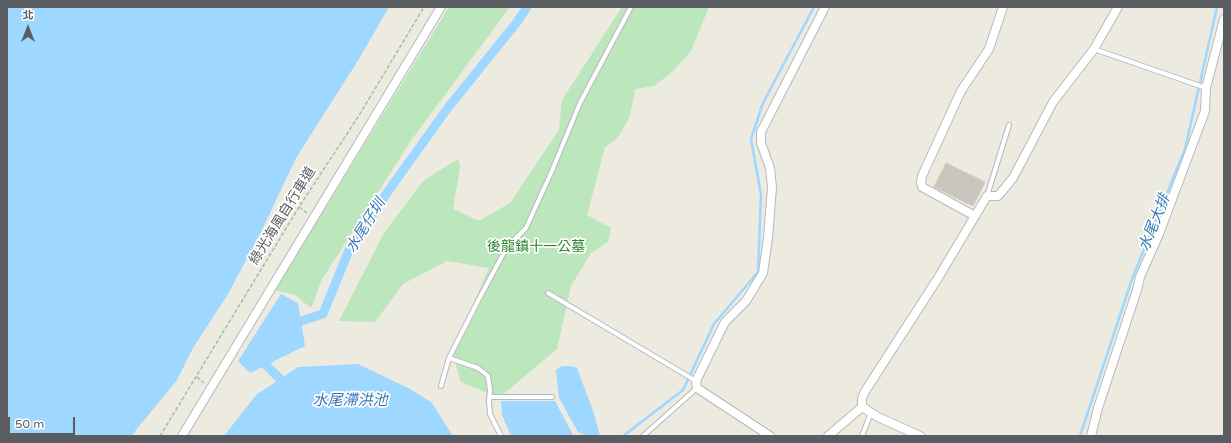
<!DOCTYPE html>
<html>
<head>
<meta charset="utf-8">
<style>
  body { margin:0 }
  #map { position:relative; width:1231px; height:443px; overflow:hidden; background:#edeae0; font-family:"Varela Round","Noto Sans TC",sans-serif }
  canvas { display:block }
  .frame { position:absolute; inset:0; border:8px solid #595d62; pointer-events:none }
  .north { position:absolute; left:8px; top:8px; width:40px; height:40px; -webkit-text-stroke:3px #fff; paint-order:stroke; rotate:0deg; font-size:11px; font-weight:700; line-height:16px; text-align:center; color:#595d62 }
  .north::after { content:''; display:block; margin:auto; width:14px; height:18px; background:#595d62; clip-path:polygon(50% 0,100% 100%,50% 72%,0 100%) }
  .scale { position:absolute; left:8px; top:417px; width:67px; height:18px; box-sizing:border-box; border:2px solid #595d62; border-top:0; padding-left:5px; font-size:12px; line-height:14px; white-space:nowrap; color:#595d62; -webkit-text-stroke:3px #fff; paint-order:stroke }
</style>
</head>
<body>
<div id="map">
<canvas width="1231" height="443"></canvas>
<div class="frame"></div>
<div class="north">北</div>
<div class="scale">50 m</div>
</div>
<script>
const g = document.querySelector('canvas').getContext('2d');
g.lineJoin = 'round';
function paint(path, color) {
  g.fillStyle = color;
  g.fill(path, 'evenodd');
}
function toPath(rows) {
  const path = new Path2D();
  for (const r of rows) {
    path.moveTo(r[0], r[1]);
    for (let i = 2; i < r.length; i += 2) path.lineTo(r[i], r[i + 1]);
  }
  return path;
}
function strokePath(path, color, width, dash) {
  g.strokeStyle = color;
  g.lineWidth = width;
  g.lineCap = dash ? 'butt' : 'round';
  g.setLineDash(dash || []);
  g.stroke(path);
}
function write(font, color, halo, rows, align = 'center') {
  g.font = font + ' "Varela Round","Noto Sans TC",sans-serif';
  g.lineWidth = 3.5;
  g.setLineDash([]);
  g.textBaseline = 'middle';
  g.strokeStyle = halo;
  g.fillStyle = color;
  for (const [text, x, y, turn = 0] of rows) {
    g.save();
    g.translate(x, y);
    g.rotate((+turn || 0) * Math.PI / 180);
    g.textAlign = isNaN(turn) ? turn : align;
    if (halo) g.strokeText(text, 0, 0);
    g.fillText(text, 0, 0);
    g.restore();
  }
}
paint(toPath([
  [449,7,510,7,412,139,321,281,311,308,295,295,275,290],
  [622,7,709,7,691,51,672,72,654,86,635,89,630,116,617,139,605,147,587,215,611,228,608,242,591,253,571,286,557,349,499,398,461,382,452,352,489,268,447,261,403,284,375,322,339,321,384,233,424,180,458,159,460,167,453,209,479,221,510,203,559,130,562,100]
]), '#bce6bb');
paint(toPath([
  [7,7,389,7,359,59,296,158,260,234,228,294,193,348,177,380,136,430,132,436,7,436],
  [281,294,298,303,305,346,250,373,238,361],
  [358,364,412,390,432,403,453,436,224,436,256,395,298,367],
  [562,366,570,366,577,368,593,411,600,436,587,436,578,432,559,398,556,370],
  [501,401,555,401,573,435,567,436,511,436,502,415]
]), '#9ed7ff');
strokePath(toPath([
  [623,436,683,390,714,324,758,272,761,195,751,139,763,103,814,7],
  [1080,436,1132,279,1185,149,1217,7]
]), '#9ed7ff', 2.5);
strokePath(toPath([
  [292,327,301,321,323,314,349,250,389,190,447,109,517,22,527,7],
  [267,354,266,365,289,388]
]), '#9ed7ff', 9);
const building = toPath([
  [946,163,985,182,973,206,934,187,946,163]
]);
paint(building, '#cac6bf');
strokePath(building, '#d1cbbe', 1);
const service = toPath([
  [1094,49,1206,88],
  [987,196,1009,125],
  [548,293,696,381],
  [449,358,478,368,488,376,490,390,489,402,490,414,501,436],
  [441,386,449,358,480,297,507,247,526,228,551,173,580,103,631,7],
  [489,397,552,397],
  [643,436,697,388],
  [862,436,871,413]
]);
const minor = toPath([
  [975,216,922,187,921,182,922,176,961,91,989,49,1003,7],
  [862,407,862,399,864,393,938,278,987,196,998,196,1013,178,1053,102,1094,49,1118,7],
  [182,436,441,7],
  [770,436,697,388,696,381,725,322,746,301,763,273,768,238,772,187,770,168,761,143,761,132,825,7],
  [828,436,862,407,878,417,920,436],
  [1091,436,1098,408,1137,290,1140,277,1159,234,1205,111,1206,88,1224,19]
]);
strokePath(service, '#b6b9be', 6);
strokePath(minor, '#b6b9be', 10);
strokePath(toPath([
  [299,207,307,213],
  [197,377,204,383],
  [160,436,299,207,358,117,424,7]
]), '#94c7a1', 1.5, [4, 2]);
strokePath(service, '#fff', 4);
strokePath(minor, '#fff', 8);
write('14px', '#595d62', '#fff', [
  ["綠光海風自行車道",283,216,-58]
]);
write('14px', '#308232', '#fff', [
  ["後龍鎮十一公墓",536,247]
]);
write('italic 15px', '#3978b4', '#fff', [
  ["水尾大排",1155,223,-68],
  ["水尾仔圳",366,226,-58],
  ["水尾滯洪池",350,401]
]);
</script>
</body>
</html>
